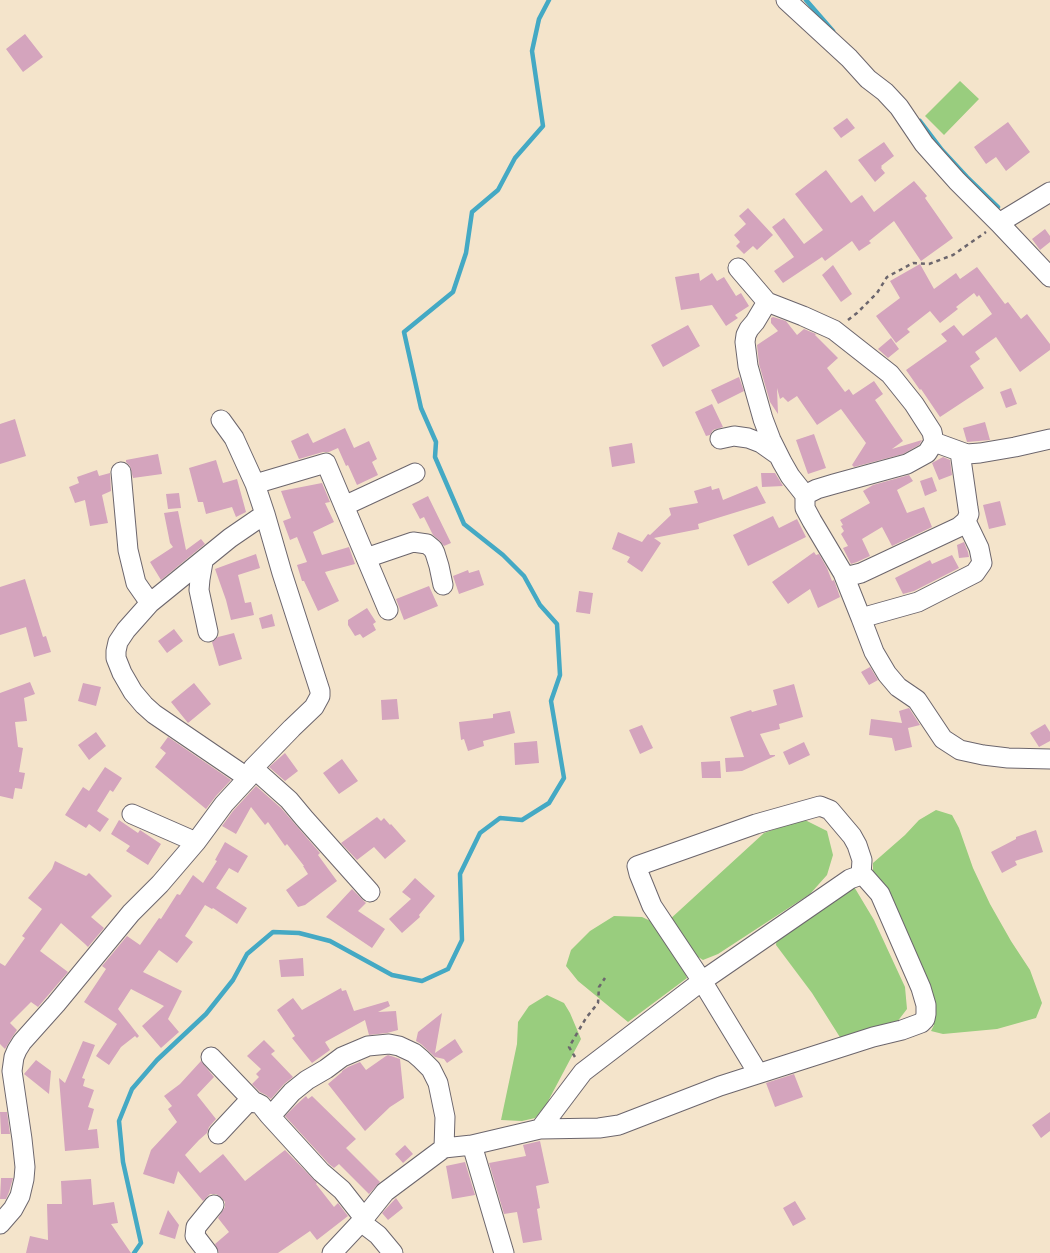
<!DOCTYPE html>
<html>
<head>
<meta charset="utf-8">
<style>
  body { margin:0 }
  canvas { display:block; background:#f4e4cb }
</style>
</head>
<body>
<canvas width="1050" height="1253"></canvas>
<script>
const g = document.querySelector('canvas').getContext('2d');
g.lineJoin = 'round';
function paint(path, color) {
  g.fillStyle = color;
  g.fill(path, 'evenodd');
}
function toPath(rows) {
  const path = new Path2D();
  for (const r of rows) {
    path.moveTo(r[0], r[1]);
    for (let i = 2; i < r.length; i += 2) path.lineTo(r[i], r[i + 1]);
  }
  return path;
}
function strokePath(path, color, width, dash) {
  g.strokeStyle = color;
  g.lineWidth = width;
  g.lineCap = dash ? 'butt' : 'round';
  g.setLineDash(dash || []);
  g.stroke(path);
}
paint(toPath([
  [960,81,979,99,944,135,925,116],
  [936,810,952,815,959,828,973,868,990,904,1011,941,1030,970,1042,1003,1036,1018,997,1029,943,1034,931,1031,934,1025,931,1001,873,872,873,863,905,835,919,820],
  [803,819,827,831,833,855,827,875,810,894,718,954,703,960,687,950,668,921,764,833],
  [853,885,874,920,905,987,907,1009,897,1022,843,1042,812,993,776,945,777,937],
  [614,916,642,917,657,924,677,955,687,978,628,1022,578,981,566,966,571,950,590,931],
  [547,995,564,1003,570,1013,581,1039,546,1105,535,1118,522,1121,501,1120,517,1044,518,1022,529,1006]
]), '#99cd7e');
strokePath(toPath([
  [806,0,833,31],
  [920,121,942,150,967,177,998,207],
  [134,1253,141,1243,123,1162,119,1121,132,1089,157,1060,206,1014,233,980,247,954,273,932,299,933,330,941,392,975,422,981,448,969,462,940,460,874,480,833,500,818,522,820,549,803,564,778,551,701,560,675,557,624,540,605,524,576,503,555,464,524,435,457,436,442,421,408,404,332,453,292,466,253,472,212,498,190,515,158,543,126,532,51,539,19,549,0]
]), '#44a9c4', 4.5);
paint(toPath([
  [25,34,43,57,23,72,6,49],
  [847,118,855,128,841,138,833,128],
  [1008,122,1030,152,1006,171,996,157,986,164,974,147],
  [884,142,894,156,881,166,882,167,881,168,885,173,875,182,858,160],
  [826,170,851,203,862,195,874,212,914,181,927,196,925,198,953,238,921,261,894,221,869,241,871,243,859,251,852,241,825,261,822,257,783,283,774,271,794,257,772,227,784,218,804,244,823,230,795,194],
  [748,208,773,235,757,250,753,246,744,254,736,246,740,242,734,235,746,224,739,216],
  [1045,229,1050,236,1050,242,1040,250,1032,239],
  [920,264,934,289,956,273,960,279,977,267,1005,304,1008,302,1021,319,1027,314,1050,344,1050,350,1020,372,996,337,975,352,980,359,970,366,984,388,940,417,921,389,920,390,906,370,947,341,941,334,954,325,963,336,992,314,979,295,977,297,974,293,956,307,958,309,940,323,930,311,907,329,910,332,896,343,876,316,900,298,890,281],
  [833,265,852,294,841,302,822,275],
  [699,273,700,281,712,273,717,281,724,277,736,296,741,293,749,306,735,315,738,318,726,326,712,305,681,310,675,277],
  [773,317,786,321,797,335,804,329,816,334,815,335,838,358,827,368,845,392,849,389,853,395,874,381,883,394,875,400,903,441,892,449,922,440,919,445,903,454,854,467,852,465,866,443,841,409,817,425,797,396,788,402,783,397,780,399,777,388,778,414,770,402,759,364,757,345,778,331,771,323,771,318],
  [688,325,700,346,663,367,651,345],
  [891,338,899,349,888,358,878,349],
  [739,377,744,391,718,404,711,390],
  [1011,388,1017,404,1006,408,1000,392],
  [712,404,723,427,713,430,710,435,706,436,695,412],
  [15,419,26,456,0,464,0,424],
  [985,422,990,440,967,442,963,428],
  [345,428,354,448,369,441,377,459,372,462,378,475,357,485,348,465,346,466,338,448,329,452,323,452,299,459,291,441,308,433,313,443],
  [814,434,826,468,808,474,796,440],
  [632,443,635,463,612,467,609,447],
  [158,454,162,474,133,478,130,466,126,462,126,460],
  [943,457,950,460,952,475,939,480,932,463],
  [216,460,223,483,237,479,246,512,236,517,232,507,206,514,203,502,198,502,189,468],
  [97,470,99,476,110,473,111,491,102,495,108,523,90,526,85,500,75,503,69,487,79,483,77,477],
  [761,473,775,473,783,486,762,487],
  [909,475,913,481,897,490,907,513,924,507,932,527,892,546,882,527,862,539,870,556,857,562,851,564,843,548,848,546,841,534,844,531,841,526,843,525,840,520,870,503,863,491,873,485],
  [932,477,937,491,925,496,920,481],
  [322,483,330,502,325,503,334,522,313,532,322,555,349,547,355,564,325,572,339,601,318,611,304,581,302,581,297,565,307,562,297,537,290,540,283,521,291,518,281,491],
  [711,486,712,490,719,488,723,500,757,486,766,503,698,524,699,529,654,538,661,543,642,572,627,562,630,557,612,549,618,532,642,542,648,534,650,535,671,515,669,508,698,503,694,491],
  [179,493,181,508,168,509,166,494],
  [428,496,451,543,444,546,440,541,433,535,424,517,420,519,412,504],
  [1000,501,1006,525,989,529,983,505],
  [178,511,186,550,201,539,205,544,161,580,150,562,173,547,170,543,164,513],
  [773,516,779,528,797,519,806,537,748,566,733,535],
  [964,542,968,552,969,557,959,558,957,545],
  [814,552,816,555,819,554,827,568,832,581,834,580,840,597,818,608,810,589,788,604,772,582],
  [256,554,260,568,238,575,245,603,251,602,254,615,231,620,226,600,215,569],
  [952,555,959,568,914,591,903,594,895,578,930,560,932,564],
  [468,570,469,573,479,570,484,585,459,594,453,576],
  [25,579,43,637,46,636,51,652,34,657,26,627,0,635,0,587],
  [429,586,438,606,404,620,396,599],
  [579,591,593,593,590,614,576,612],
  [367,608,376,622,373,624,376,630,363,638,360,634,355,636,348,625,348,620],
  [272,614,275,626,262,629,259,618],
  [174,629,183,641,167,653,158,641],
  [234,633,242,659,219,666,212,642,218,637],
  [870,667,878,680,869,685,861,672],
  [30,682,35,694,24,698,27,721,15,722,18,747,23,748,19,772,25,773,22,789,15,788,13,799,0,796,0,693],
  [83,683,101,687,96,706,78,701],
  [194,683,211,704,188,723,171,702],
  [794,684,803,717,779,724,780,729,760,734,770,755,775,755,775,756,742,771,726,772,725,758,744,757,730,717,751,710,752,712,777,705,773,690],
  [397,699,399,719,382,720,381,700],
  [909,708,920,725,908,728,912,747,895,751,892,738,869,735,871,719,902,723,899,711],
  [510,711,515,733,483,741,484,746,468,751,464,739,461,740,459,722,493,718,493,714],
  [1045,724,1050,732,1050,741,1039,747,1030,733],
  [642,725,653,748,640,754,629,730],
  [96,732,106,746,89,760,78,745],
  [168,737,231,780,216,796,206,809,155,767,166,753,160,748],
  [537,741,539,763,515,765,514,743],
  [804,742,810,755,789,765,783,752],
  [285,753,298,771,285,781,269,767],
  [342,759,358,781,339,794,323,773],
  [720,761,721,778,702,778,701,762],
  [105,767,122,778,113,792,110,790,97,811,109,819,100,832,89,824,86,828,65,815,83,787,89,791],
  [256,786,281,808,320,853,318,855,337,881,305,905,298,907,286,890,308,874,303,866,304,866,287,844,285,846,268,822,265,825,251,807,236,834,222,826,233,811],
  [377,817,381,821,384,818,390,825,391,824,406,841,385,859,374,847,357,860,341,843],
  [119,820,138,833,140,830,161,844,148,865,126,851,130,846,111,834],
  [1036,830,1043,852,1015,861,1017,865,1002,873,991,852,1016,839,1016,837],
  [225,842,248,856,238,873,229,868,216,888,247,908,237,924,213,908,212,909,205,905,185,936,193,942,177,963,159,950,143,972,182,991,168,1019,179,1032,161,1048,142,1026,164,1006,131,989,118,1009,139,1036,137,1038,135,1036,121,1047,109,1065,96,1056,117,1024,84,1002,106,969,102,966,127,936,140,945,159,918,161,919,177,894,180,895,193,875,203,883,217,861,215,860],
  [55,861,86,876,89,873,112,896,91,917,104,928,88,947,85,944,61,923,40,951,68,972,38,1007,31,1002,10,1023,17,1030,13,1036,5,1049,0,1044,0,963,5,966,25,938,22,936,42,909,28,898,52,869],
  [415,878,435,896,419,915,420,917,402,933,389,919,411,899,402,892],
  [352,889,366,903,358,911,385,929,372,948,326,917],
  [303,958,304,976,281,977,279,960],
  [341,988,342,991,346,990,354,1011,388,1001,390,1006,378,1012,396,1011,398,1030,387,1033,369,1035,365,1020,325,1042,330,1050,312,1063,292,1038,295,1036,277,1010,293,998,302,1010],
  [442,1013,435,1053,455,1039,463,1052,447,1063,444,1059,435,1057,421,1044,416,1041,418,1032],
  [264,1040,275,1051,271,1054,293,1077,284,1084,271,1099,266,1095,260,1092,252,1084,259,1077,256,1074,261,1069,247,1056],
  [83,1041,95,1045,82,1078,85,1079,83,1086,94,1090,88,1107,94,1109,88,1130,97,1129,99,1148,65,1151,59,1078,65,1083],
  [388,1055,400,1059,404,1098,390,1107,365,1131,328,1084,342,1072,342,1071,348,1067,360,1062,366,1070,386,1056],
  [36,1060,51,1071,49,1094,24,1074],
  [201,1061,214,1077,197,1095,216,1119,209,1127,207,1133,199,1140,185,1155,200,1173,223,1154,245,1181,285,1150,317,1183,316,1184,334,1207,338,1203,348,1216,317,1240,310,1231,278,1253,219,1253,215,1244,229,1232,218,1218,225,1207,225,1202,221,1197,216,1194,210,1194,203,1201,178,1171,174,1184,143,1174,151,1150,177,1122,168,1109,172,1106,164,1096,180,1084],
  [794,1074,803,1097,775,1107,766,1083],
  [306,1096,308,1099,312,1096,356,1139,346,1148,380,1182,369,1194,339,1164,334,1168,329,1164,285,1116,296,1105],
  [0,1112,7,1112,10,1134,1,1134],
  [1050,1112,1050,1131,1041,1138,1032,1125],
  [540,1141,549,1183,536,1186,540,1208,537,1209,542,1240,523,1243,517,1212,504,1214,489,1163,526,1156,523,1145],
  [405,1145,413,1154,403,1163,395,1154],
  [465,1162,475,1195,452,1199,446,1166],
  [1,1178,13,1178,9,1192,6,1199,0,1199],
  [91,1179,93,1205,114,1202,118,1223,111,1224,131,1253,26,1253,30,1236,48,1240,47,1204,62,1204,61,1181],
  [396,1198,403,1208,388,1220,382,1213],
  [795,1201,806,1219,793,1226,783,1208],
  [168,1210,179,1225,175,1239,159,1234]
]), '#d4a4bd');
const minor = toPath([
  [786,0,849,58,868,79,885,92,899,107,924,144,957,181,999,223,1050,277],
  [999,223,1050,192],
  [738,268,767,302,755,322,749,329,746,335,745,342,748,366,763,419,771,440,782,462,790,476,805,495],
  [767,302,803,316,834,330,890,374,914,404,932,432,934,442,927,453,907,464,834,484,817,489,805,495,805,508,812,521,843,573,849,576,861,573,959,527,966,521,969,514,968,508,960,452],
  [720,439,734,436,748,438,761,443,778,455],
  [934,442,967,454,980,453,1015,447,1050,439],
  [121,472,128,550,136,583,150,603],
  [255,484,326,463,388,610],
  [344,506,415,473],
  [366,558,413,542,427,544,433,549,435,553,439,566,443,585],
  [203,562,200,579,199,590,208,632],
  [843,573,861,618,918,602,975,573,982,563,979,548,966,521],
  [861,618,874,652,887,674,898,687,917,700,943,739,960,750,983,755,1008,758,1050,759],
  [253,768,289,800,304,818,370,892],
  [248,778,154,714,144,705,133,692,122,673,116,658,116,651,118,642,126,630,150,603,230,538,265,514],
  [132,814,196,842],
  [211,1057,254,1102],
  [758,1073,702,981,652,906,639,874,637,866,756,824,820,806,830,810,852,836,857,845,862,860,861,875],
  [218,1134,246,1104,250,1102,257,1103,261,1105,269,1115],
  [472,1145,504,1253],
  [364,1218,342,1190,321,1172,269,1115,277,1109,292,1092,307,1080,326,1069,342,1057,368,1046,389,1044,399,1046,414,1053,421,1059,431,1069,438,1083,445,1117,444,1148],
  [361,1222,378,1235,393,1253],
  [0,1224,13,1209,20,1196,24,1179,25,1167,22,1139,12,1071,14,1057,17,1050,22,1042,56,1004,131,913,160,884,196,842,224,804,248,778,253,768,292,728,314,707,320,696,320,691,282,573,265,514,255,484,234,438,221,420],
  [208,1253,195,1236,196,1227,214,1205],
  [332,1253,361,1222,385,1192,444,1148,472,1145,540,1129,599,1128,619,1125,720,1086,873,1037,902,1030,921,1023,925,1019,926,1014,926,1005,921,988,880,894,865,877,861,875,850,879,702,981,583,1072,540,1129]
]);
strokePath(minor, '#6c666d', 21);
strokePath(toPath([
  [848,320,857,313,877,293,887,277,913,263,929,264,953,255,986,232],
  [575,1057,569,1047,586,1018,598,1003,599,987,605,978]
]), '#6c666d', 2.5, [4, 4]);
strokePath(minor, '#fff', 19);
</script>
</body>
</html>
